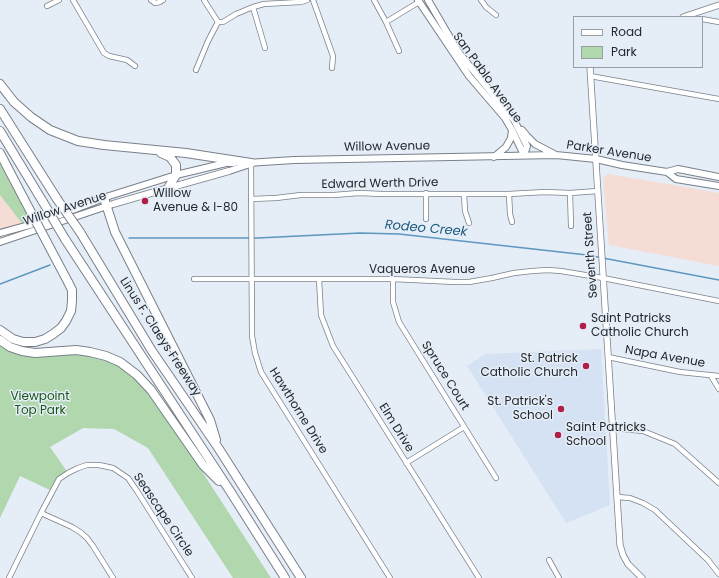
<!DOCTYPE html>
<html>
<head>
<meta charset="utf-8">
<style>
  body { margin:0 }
  #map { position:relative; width:719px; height:578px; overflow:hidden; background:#e5edf7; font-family:Poppins,sans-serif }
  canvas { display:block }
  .legend { position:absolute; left:573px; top:16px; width:130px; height:52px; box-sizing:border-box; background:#e5edf7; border:1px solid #989ea5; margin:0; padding:5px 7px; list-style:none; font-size:12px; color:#25282b }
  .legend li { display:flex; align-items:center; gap:8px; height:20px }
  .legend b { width:20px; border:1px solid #989ea5 }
</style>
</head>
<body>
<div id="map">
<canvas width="719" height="578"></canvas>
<ul class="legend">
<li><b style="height:5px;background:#fff"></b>Road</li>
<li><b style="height:11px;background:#b0d7ad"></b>Park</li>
</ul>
</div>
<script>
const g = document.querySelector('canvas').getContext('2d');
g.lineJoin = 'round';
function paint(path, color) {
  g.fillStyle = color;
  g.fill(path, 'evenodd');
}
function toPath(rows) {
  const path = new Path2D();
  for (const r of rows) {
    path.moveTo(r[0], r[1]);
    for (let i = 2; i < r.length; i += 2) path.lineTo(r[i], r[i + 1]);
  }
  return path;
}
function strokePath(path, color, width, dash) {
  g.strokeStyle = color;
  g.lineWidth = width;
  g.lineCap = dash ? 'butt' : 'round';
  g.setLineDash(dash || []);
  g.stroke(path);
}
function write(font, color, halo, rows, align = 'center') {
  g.font = font + ' Poppins,sans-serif';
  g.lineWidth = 3;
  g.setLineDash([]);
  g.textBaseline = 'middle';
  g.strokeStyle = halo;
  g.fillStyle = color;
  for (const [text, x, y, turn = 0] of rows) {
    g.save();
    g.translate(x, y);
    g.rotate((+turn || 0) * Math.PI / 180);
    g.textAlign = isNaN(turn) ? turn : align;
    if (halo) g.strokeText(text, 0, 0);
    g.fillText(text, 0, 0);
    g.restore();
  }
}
paint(toPath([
  [608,174,719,193,719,266,609,245,603,177],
  [0,195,24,226,0,233]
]), '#f5dcd4');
paint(toPath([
  [601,349,610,505,566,523,467,366,485,354]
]), '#d5e2f3');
paint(toPath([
  [0,153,37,222,24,226,0,195],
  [0,340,21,351,90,352,126,367,126,373,133,377,144,388,192,456,271,578,233,578,148,448,114,429,83,428,50,447,68,473,59,479,52,491,20,476,0,518]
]), '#b0d7ad');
strokePath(toPath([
  [129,238,258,238,360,233,399,234,587,255,719,280],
  [0,284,50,265]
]), '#5c97bd', 1.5);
const minor = toPath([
  [73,0,104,53,109,56,127,60,135,66],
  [151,0,155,3,160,2,163,0],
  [204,0,218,22,223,22,236,14,253,7,264,4,301,2,307,0],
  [313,0,333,56,332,68],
  [374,0,386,22,399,51],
  [481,0,486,7,496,15],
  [47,6,59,0],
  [253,7,265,48],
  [702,19,719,22],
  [386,22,419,2],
  [196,70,208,41,218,22],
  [590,76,719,99],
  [251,163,252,336,255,353,261,372,390,578],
  [426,193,426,219],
  [570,193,571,226],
  [464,194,465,211,469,223],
  [509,194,510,214,512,222],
  [251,199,276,198,301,195,334,195,359,193,382,194,509,194,545,192,570,193,598,191],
  [194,279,393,279,455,282,469,282,492,278,514,273,532,271,548,270,561,271,603,278,719,301],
  [319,279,321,315,333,346,479,578],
  [393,279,393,302,399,322,496,478],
  [608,357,680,372,719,376],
  [711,376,719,389],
  [613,428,643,431,675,444,719,483],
  [406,463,464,427],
  [617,497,630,498,643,503,655,510,708,560,719,574],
  [41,513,72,527,80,532,87,538,93,546,113,578],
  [549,560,559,578],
  [9,578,41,513,59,479,68,473,78,468,87,465,99,465,113,468,128,478,137,491,192,578]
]);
const tertiary = toPath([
  [683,17,719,5],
  [590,67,620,545,623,555,628,564,642,578]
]);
const secondary = toPath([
  [418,0,469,76,505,118,512,130,524,155],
  [428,0,459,53,514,120,527,146,524,155],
  [522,130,527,136,535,144,554,154],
  [494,157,506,147,511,138,512,130],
  [247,163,294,160,556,155,596,159,622,165,667,172,678,169,719,177],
  [667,172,676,179,719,186],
  [0,233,44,221,109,196,176,175,226,163,234,163],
  [0,242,113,204,158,191,229,171,250,164]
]);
const motorway = toPath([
  [0,84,14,102,31,117,50,130,78,141,104,145,186,153,251,163],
  [0,109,57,199],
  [0,131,43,202],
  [0,153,24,199],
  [161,153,170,157,176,165,176,175,168,188],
  [104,198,115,232,210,420,216,440],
  [80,232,152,351,219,449,301,578],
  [65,239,230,491,285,578],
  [0,330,13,339,23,342,35,342,45,339,53,334,61,328,66,321,71,311,72,301,72,290,68,282],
  [0,340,10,347,22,351,35,353,76,350,90,352,106,356,120,362,137,375,151,390,203,465,219,481]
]);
strokePath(minor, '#798089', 6);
strokePath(tertiary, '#798089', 7);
strokePath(secondary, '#798089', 8);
strokePath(motorway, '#798089', 10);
strokePath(minor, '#fff', 4.5);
strokePath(tertiary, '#fff', 5.5);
strokePath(secondary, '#fff', 6);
strokePath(motorway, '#fff', 8);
const motorwayBridge = toPath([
  [24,199,68,282],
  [57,199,80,232],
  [43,202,65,239]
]);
strokePath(motorwayBridge, '#798089', 10, []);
strokePath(motorwayBridge, '#fff', 8);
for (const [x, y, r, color] of [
  [145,201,4,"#af1d48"],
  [583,326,4,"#af1d48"],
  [586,366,4,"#af1d48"],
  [561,409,4,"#af1d48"],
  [558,435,4,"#af1d48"]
]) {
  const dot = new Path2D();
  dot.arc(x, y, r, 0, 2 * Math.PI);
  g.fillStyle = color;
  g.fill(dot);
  strokePath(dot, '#e5edf7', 1.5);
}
write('12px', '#25282b', '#e5edf7', [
  ["San Pablo Avenue",487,78,54],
  ["Willow Avenue",387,147,-1],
  ["Parker Avenue",609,152,9],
  ["Edward Werth Drive",380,184,-1],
  ["Willow Avenue",65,209,-18],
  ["Seventh Street",591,255,-94],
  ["Vaqueros Avenue",422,270],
  ["Linus F. Claeys Freeway",160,337,57],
  ["Napa Avenue",665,357,10],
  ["Spruce Court",445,376,58],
  ["Hawthorne Drive",298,411,58],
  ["Elm Drive",396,428,58],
  ["Seascape Circle",163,515,56]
]);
write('12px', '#25282b', '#e5edf7', [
  ["Willow",153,194],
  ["Avenue & I-80",153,208],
  ["Saint Patricks",591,319],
  ["Catholic Church",591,333],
  ["St. Patrick",578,359,"right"],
  ["Catholic Church",578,373,"right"],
  ["St. Patrick's",553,402,"right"],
  ["School",553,416,"right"],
  ["Saint Patricks",566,428],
  ["School",566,442]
], 'left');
write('12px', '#195516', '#e5edf7', [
  ["Viewpoint",40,397],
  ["Top Park",40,411]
]);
write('italic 13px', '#1d5a7d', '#e5edf7', [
  ["Rodeo Creek",426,229,5]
]);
</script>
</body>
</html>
